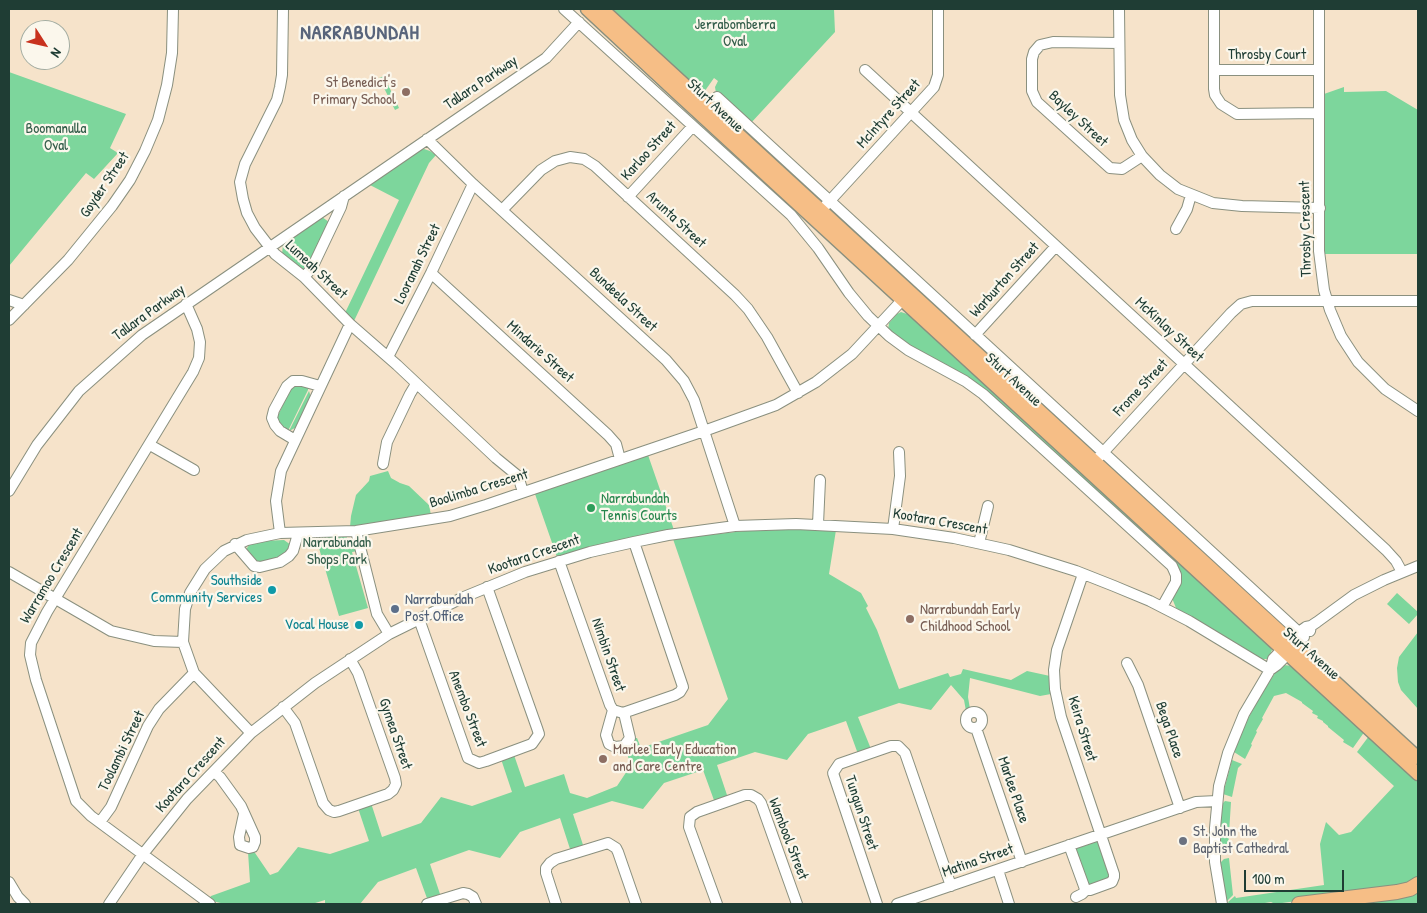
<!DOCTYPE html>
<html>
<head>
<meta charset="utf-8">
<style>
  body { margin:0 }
  #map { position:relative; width:1427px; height:913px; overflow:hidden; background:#f6e3ca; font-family:"Patrick Hand",sans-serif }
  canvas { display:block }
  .frame { position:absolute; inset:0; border:10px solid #1f3d34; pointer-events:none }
  .north { position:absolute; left:20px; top:20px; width:50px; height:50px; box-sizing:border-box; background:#fbf7ec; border:1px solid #a3ada2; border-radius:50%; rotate:125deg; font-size:14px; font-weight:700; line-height:20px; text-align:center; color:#1f3d34 }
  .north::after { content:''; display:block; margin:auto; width:18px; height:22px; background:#c8321e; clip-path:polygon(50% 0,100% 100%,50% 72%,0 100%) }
  .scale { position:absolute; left:1244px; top:870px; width:100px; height:22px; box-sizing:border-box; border:2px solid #1f3d34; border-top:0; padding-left:6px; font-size:15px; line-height:18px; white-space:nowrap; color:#1f3d34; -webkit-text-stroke:4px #fbf7ec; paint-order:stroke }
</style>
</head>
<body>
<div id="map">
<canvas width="1427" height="913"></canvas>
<div class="frame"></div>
<div class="north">N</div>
<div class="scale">100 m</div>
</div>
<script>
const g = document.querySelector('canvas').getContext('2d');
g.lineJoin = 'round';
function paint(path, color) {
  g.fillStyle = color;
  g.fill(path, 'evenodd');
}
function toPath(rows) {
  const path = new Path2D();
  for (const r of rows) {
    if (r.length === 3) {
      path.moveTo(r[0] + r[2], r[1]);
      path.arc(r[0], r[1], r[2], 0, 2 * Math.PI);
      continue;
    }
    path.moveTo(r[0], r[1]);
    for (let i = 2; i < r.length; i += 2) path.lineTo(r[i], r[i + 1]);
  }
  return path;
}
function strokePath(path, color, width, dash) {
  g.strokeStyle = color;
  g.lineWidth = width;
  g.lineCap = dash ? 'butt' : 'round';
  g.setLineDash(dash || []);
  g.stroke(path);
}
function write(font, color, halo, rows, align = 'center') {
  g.font = font + ' "Patrick Hand",sans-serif';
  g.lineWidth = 4.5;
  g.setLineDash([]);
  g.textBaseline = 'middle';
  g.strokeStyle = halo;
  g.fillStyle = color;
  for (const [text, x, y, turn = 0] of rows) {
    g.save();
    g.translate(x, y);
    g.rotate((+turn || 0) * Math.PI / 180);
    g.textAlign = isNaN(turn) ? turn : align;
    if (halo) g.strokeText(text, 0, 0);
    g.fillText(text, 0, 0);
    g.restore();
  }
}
paint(toPath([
  [608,9,834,9,835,32,750,124,716,93,715,87,718,81,714,78,702,95],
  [9,72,126,114,110,148,118,153,94,179,86,173,9,266],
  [384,76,399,108,395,110,379,78],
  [1344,87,1344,92,1386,91,1418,110,1418,254,1324,254,1324,94],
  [424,149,430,151,436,155,429,163,354,321,345,313,399,200,368,184,419,150],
  [840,216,1088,444,1086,446,838,218],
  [322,217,329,222,313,263,304,269,301,270,282,254,283,245,286,241],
  [901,312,907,314,916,319,1265,640,1272,650,1268,659,1261,659,1176,608,1172,598,1180,579,1002,406,917,352,888,330,889,323,897,314],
  [296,385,305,386,308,388,308,390,288,431,282,429,277,418,289,391],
  [309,391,311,397,297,427,289,431],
  [648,455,674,530,589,548,557,557,535,494],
  [1111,465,1290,631,1280,625,1109,467],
  [388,471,391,478,400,483,409,486,429,505,431,515,350,527,351,516,356,495,369,481,370,476],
  [811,529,836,530,829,574,861,593,868,606,866,608,877,630,899,689,948,673,950,677,961,674,963,669,1011,680,1027,671,1050,676,1051,694,1040,696,970,678,968,697,970,709,966,711,964,700,951,685,931,710,899,703,858,717,871,749,858,754,846,721,808,734,787,760,755,752,717,765,728,798,715,803,703,770,664,783,643,809,612,801,573,814,584,848,571,852,560,818,520,832,500,858,469,850,430,864,441,897,428,901,416,868,378,882,360,904,339,903,325,904,325,900,312,904,225,904,208,900,211,896,250,882,248,852,253,850,270,875,278,872,298,847,330,854,369,841,358,808,371,803,382,837,421,823,441,797,472,806,512,792,501,759,514,755,525,787,564,774,570,793,587,798,617,786,631,765,626,751,631,746,635,738,637,738,641,748,708,725,728,699,673,539,744,531],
  [344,536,354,542,358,551,352,552,368,608,339,616,316,538],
  [284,540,291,545,287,555,260,564,247,552,247,548,250,544,263,541],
  [1397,593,1418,612,1418,614,1409,624,1387,604],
  [1418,632,1418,709,1401,690,1398,682,1397,668,1399,657],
  [1284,665,1292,666,1365,731,1353,748,1343,742,1344,740,1328,727,1328,726,1323,722,1323,721,1317,718,1318,716,1312,713,1313,711,1302,703,1302,702,1286,693,1274,696,1262,718,1263,719,1256,731,1257,732,1251,744,1252,745,1245,759,1234,752,1245,724,1261,695,1277,670],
  [1369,736,1418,780,1418,879,1410,883,1363,891,1321,894,1318,898,1275,904,1271,902,1259,904,1229,904,1228,902,1235,896,1236,898,1324,885,1320,844,1326,822,1339,835,1351,832,1394,786,1357,752],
  [1232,760,1242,764,1238,768,1232,797,1223,794],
  [1225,801,1231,802,1228,849,1222,849,1219,847,1222,804],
  [1098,841,1112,877,1089,887,1075,849],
  [1229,858,1233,895,1227,901,1220,863,1224,859],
  [1418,888,1418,904,1336,904]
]), '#7dd69c');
const minor = toPath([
  [283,9,282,75,280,87,277,100,245,164,240,182,243,199,247,213,255,228,275,254,304,277,350,324,397,365,496,458,518,476,523,492],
  [564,9,791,215,818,248,849,293,868,316,889,336,908,350,965,381,983,394,1172,566,1176,575,1176,582,1162,607],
  [1119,9,1120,95,1124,120,1132,140,1142,156,1160,175,1178,189,1213,203,1242,206,1320,208],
  [1214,9,1214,89,1215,95,1221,104,1237,114,1319,113],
  [1319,9,1319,251,1324,290,1330,310,1341,336,1358,362,1385,389,1418,411],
  [1119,43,1053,42,1040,45,1034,52,1032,59,1032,91,1037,102,1110,168,1122,169,1142,156],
  [865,70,1386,550,1396,561,1402,572],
  [1215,70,1319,70],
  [717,97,1304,637],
  [427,139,473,184,666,360,684,381,694,400,735,526],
  [628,197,693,126],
  [826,205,934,87,938,75,938,9],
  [502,210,541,170,555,161,570,157,584,159,595,166,735,295,748,309,767,337,798,393],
  [1176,229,1187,209,1191,195],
  [431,273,608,435,616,444,620,459],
  [304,277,312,268,341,207,344,196],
  [9,300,24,305],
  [186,304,197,329,200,342,199,358,193,372,47,612,31,643,30,655,36,680,76,801,91,816,210,904],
  [9,320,68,260,112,206,130,180,145,151,158,120,167,85,172,53,173,9],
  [975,335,1056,246],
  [388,357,431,273,473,184],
  [295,440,280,431,275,425,272,418,274,410,287,386,293,381,302,381,320,386],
  [150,445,194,470],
  [1099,457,1231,313,1241,304,1252,301,1418,301],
  [383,464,387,442,410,394,416,384],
  [9,491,37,445,79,391,142,335,546,58,579,22],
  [818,524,820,480],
  [893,529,900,476,899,452],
  [356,531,377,614,389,634],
  [280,533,276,501,281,471,350,324],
  [979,543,988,506],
  [235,544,254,566,260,567,280,562,289,556,293,551,298,534],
  [559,561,610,705,613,710,623,713,675,695,680,692,683,687,634,542],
  [9,572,111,631,154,641,183,642],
  [419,619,468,758,479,763,486,761,532,744,539,734,537,728,487,587],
  [1310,631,1311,626,1317,622,1354,595,1384,580,1418,566],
  [1127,663,1138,685,1180,808],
  [1270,670,1277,665,1293,649],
  [283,707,295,723,323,803,329,810,334,812,339,811,388,794,393,790,396,784,395,778,358,673,350,659],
  [613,710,606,735,609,744,615,747,624,746,630,738,624,713],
  [974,720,8],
  [976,728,1022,862],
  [251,733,194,673,183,642,185,609,190,593,205,569,224,551,247,540,280,533,356,531,450,516,486,505,704,431,776,405,816,382,852,354,906,296],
  [214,772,220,777,241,806,255,837,255,842,253,847,249,848,240,845,239,837,244,814],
  [100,822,111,807,148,726,159,709,194,673],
  [1069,845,1085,889,1090,890,1112,882,1114,877,1114,874,1061,717,1055,689,1054,670,1057,650,1083,574],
  [998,870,1009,904],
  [9,882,18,897,25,904],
  [1076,897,1082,894,1086,890],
  [109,904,143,854,187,799,251,733,315,683,389,634,464,597,525,572,590,552,634,542,668,535,735,526,796,524,893,529,954,538,1009,550,1076,571,1114,586,1150,601,1189,621,1270,670],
  [427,904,463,893,468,894,473,897,476,904],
  [556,904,546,873,546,868,550,863,556,859,608,843,616,848,618,852,636,904],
  [717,904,689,827,690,817,697,812,745,795,751,795,758,799,761,803,797,904],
  [877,904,833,773,839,764,891,746,898,746,905,753,951,886],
  [897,904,1196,802,1217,801],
  [1222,904,1215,862,1215,828,1219,786,1228,753,1244,714,1270,670,1273,659,1299,632,1306,627,1311,626]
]);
const major = toPath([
  [587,9,676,92,1418,774],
  [602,9,1418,758]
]);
const highway = toPath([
  [1299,904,1397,892,1410,889,1418,884]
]);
strokePath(minor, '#8a907f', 12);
strokePath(major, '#8a907f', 15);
strokePath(highway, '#8a907f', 16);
strokePath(minor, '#fff', 10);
strokePath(major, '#f6be86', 12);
strokePath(highway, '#f6be86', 14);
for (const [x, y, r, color] of [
  [406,92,5,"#8d6e63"],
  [591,508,5,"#2e9e5b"],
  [272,590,5,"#0f9aa8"],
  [395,609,5,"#5c6f8a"],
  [910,619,5,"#8d6e63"],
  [359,625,5,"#0f9aa8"],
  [603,759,5,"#8d6e63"],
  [1183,841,5,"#6b7280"]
]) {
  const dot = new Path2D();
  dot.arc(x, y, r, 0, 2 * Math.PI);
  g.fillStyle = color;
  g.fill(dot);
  strokePath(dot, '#fbf7ec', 2);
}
write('15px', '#325c49', '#fbf7ec', [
  ["Jerrabomberra",735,25],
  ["Oval",735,42],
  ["Boomanulla",56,129],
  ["Oval",56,146],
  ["Narrabundah",337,543],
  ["Shops Park",337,560]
]);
write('15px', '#1f3d34', '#fbf7ec', [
  ["Throsby Court",1267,55],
  ["Tallara Parkway",481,83,-34],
  ["Sturt Avenue",715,106,43],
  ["McIntyre Street",889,114,-48],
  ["Bayley Street",1078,119,43],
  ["Karloo Street",649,151,-48],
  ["Goyder Street",105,185,-56],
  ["Arunta Street",676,220,43],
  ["Throsby Crescent",1306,229,-91],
  ["Looranah Street",418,264,-64],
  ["Lumeah Street",316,270,43],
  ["Warburton Street",1005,280,-48],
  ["Bundeela Street",623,300,43],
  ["Tallara Parkway",149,313,-36],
  ["McKinlay Street",1169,330,43],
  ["Mindarie Street",540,352,42],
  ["Sturt Avenue",1013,380,43],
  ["Frome Street",1141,388,-47],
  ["Boolimba Crescent",479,489,-17],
  ["Kootara Crescent",940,522,10],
  ["Kootara Crescent",534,555,-19],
  ["Warramoo Crescent",52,576,-59],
  ["Sturt Avenue",1311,654,42],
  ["Nimbin Street",608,655,71],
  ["Anembo Street",467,709,69],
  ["Keira Street",1082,729,73],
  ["Bega Place",1169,730,71],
  ["Gymea Street",395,734,71],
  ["Toolambi Street",122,751,-64],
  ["Kootara Crescent",191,775,-48],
  ["Marlee Place",1013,790,71],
  ["Tungun Street",861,813,72],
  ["Wambool Street",788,839,69],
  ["Matina Street",978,861,-19]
]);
write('15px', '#785e54', '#fbf7ec', [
  ["St Benedict's",396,83,"right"],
  ["Primary School",396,100,"right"],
  ["Narrabundah Early",920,610],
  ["Childhood School",920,627],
  ["Marlee Early Education",613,750],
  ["and Care Centre",613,767]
], 'left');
write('15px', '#27864d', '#fbf7ec', [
  ["Narrabundah",601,499],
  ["Tennis Courts",601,516]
], 'left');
write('15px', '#0d838f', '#fbf7ec', [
  ["Southside",262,581],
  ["Community Services",262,598],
  ["Vocal House",349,625]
], 'right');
write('15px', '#4e5e75', '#fbf7ec', [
  ["Narrabundah",405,600],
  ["Post Office",405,617]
], 'left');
write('15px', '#5b616d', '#fbf7ec', [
  ["St. John the",1193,832],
  ["Baptist Cathedral",1193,849]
], 'left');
g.letterSpacing = '1px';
write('bold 20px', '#59657b', '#fbf7ec', [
  ["NARRABUNDAH",360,34]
]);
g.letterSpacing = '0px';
</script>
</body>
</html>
